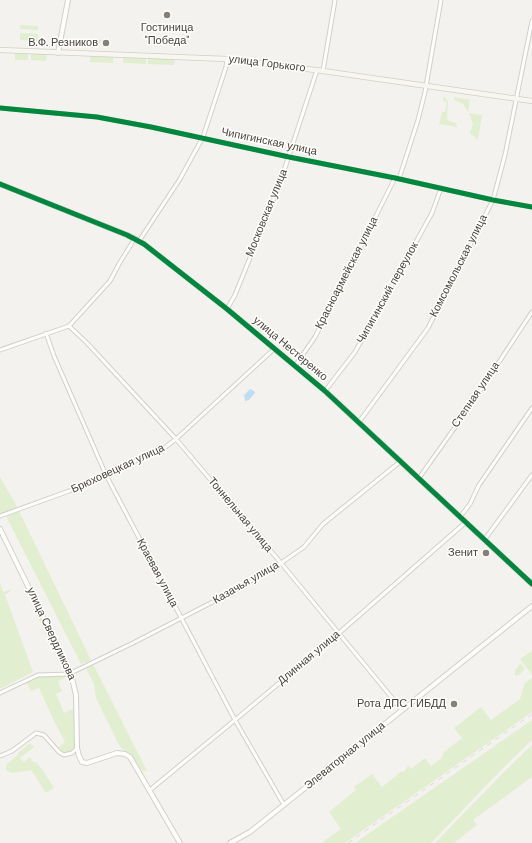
<!DOCTYPE html>
<html>
<head>
<meta charset="utf-8">
<style>
  body { margin:0 }
  canvas { display:block; background:#f4f2ee }
</style>
</head>
<body>
<canvas width="532" height="843"></canvas>
<script>
const g = document.querySelector('canvas').getContext('2d');
g.lineJoin = 'round';
function paint(path, color) {
  g.fillStyle = color;
  g.fill(path, 'evenodd');
}
function toPath(rows) {
  const path = new Path2D();
  for (const r of rows) {
    path.moveTo(r[0], r[1]);
    for (let i = 2; i < r.length; i += 2) path.lineTo(r[i], r[i + 1]);
  }
  return path;
}
function strokePath(path, color, width, dash) {
  g.strokeStyle = color;
  g.lineWidth = width;
  g.lineCap = dash ? 'butt' : 'round';
  g.setLineDash(dash || []);
  g.stroke(path);
}
function write(font, color, halo, rows, align = 'center') {
  g.font = font + ' "DM Sans",sans-serif';
  g.lineWidth = 3;
  g.setLineDash([]);
  g.textBaseline = 'middle';
  g.strokeStyle = halo;
  g.fillStyle = color;
  for (const [text, x, y, turn = 0] of rows) {
    g.save();
    g.translate(x, y);
    g.rotate((+turn || 0) * Math.PI / 180);
    g.textAlign = isNaN(turn) ? turn : align;
    if (halo) g.strokeText(text, 0, 0);
    g.fillText(text, 0, 0);
    g.restore();
  }
}
paint(toPath([
  [20,25,38,26,38,30,20,29],
  [20,33,38,34,38,41,20,40],
  [82,39,104,40,104,43,82,42],
  [15,53,28,53,28,60,15,60],
  [31,53,47,54,46,61,31,60],
  [90,56,113,57,113,63,90,62],
  [123,57,146,58,146,64,123,63],
  [148,58,175,59,174,65,148,64],
  [443,97,446,98,448,102,447,119,449,121,456,123,457,127,439,124,442,112,445,112,447,102,443,101],
  [454,97,470,100,468,112,463,104,454,100],
  [469,113,482,115,478,140,470,133,473,124],
  [0,477,18,508,0,514],
  [19,511,91,660,81,664,6,516],
  [0,582,3,592,13,589,5,595,33,672,0,689],
  [25,584,57,648,54,649,46,635,24,585],
  [532,651,532,675,520,659],
  [93,664,147,771,141,770,133,757,120,747,96,698,94,684,86,668],
  [520,664,523,665,524,670,519,675,515,676,515,670],
  [65,676,67,677,58,681,62,691,56,694,64,713,75,708,74,747,72,751,67,753,62,751,59,747,65,742,53,719,39,688,31,691,26,682,38,677],
  [532,678,532,712,345,843,321,843,341,829,329,812,356,790,354,787,372,774,382,787,402,771,404,772,408,766,411,769,425,758,431,766,442,758,444,752,462,738,454,728,481,707,491,720,520,699,524,685,527,681],
  [532,720,532,740,503,768,431,843,355,843],
  [30,743,34,747,20,758,24,762,30,757,33,762,36,762,42,769,54,788,46,793,31,770,12,773,7,771,6,769,6,765,18,755,18,753],
  [532,745,532,777,473,820,477,825,459,839,454,843,435,843,504,772]
]), '#e1eecf');
paint(toPath([
  [250,389,254,391,255,393,249,400,245,401,244,395]
]), '#c0ddf1');
const minor = toPath([
  [323,71,335,0],
  [0,108,97,117,151,127,289,157,395,178,493,200,532,207],
  [399,179,418,120,425,92,441,0],
  [139,241,180,179,203,137,226,67,227,59],
  [227,309,235,295,279,186,317,70],
  [69,326,87,343,176,439,281,563,402,710],
  [46,333,54,356,106,475,235,720,284,805],
  [0,350,69,326,110,281,119,264,135,238],
  [295,366,315,337,395,178],
  [325,391,355,352,432,213,441,188],
  [359,422,428,328,493,200,505,155,532,21],
  [419,478,468,409,532,312],
  [0,516,69,491,142,458,159,452,176,439,274,349],
  [460,517,470,504,479,485,532,408],
  [485,539,532,475],
  [71,673,133,643,232,592,281,563,304,547,323,524,401,461],
  [0,693,38,675,71,674],
  [0,756,12,751,36,733,44,735,59,752,64,755,72,753,77,748],
  [150,790,235,720,339,633,466,522]
]);
const tertiary = toPath([
  [58,53,68,0],
  [0,184,127,235,144,244,227,309,325,391,532,584],
  [0,529,71,674,76,695,77,748,79,756,82,762,87,763,117,753,125,754,130,757,180,843],
  [230,843,250,832,532,606]
]);
const secondary = toPath([
  [0,50,227,59,323,71,532,101]
]);
strokePath(minor, '#d2d0cb', 5);
strokePath(tertiary, '#d2d0cb', 6);
strokePath(secondary, '#d3cfc5', 6);
strokePath(minor, '#fdfdfc', 3);
strokePath(tertiary, '#fdfdfc', 4);
strokePath(secondary, '#f7f6f1', 4.5);
strokePath(toPath([
  [348,843,532,714]
]), '#dbdbda', 1, [5, 5]);
strokePath(toPath([
  [0,108,97,117,151,127,289,157,395,178,493,200,532,207],
  [0,184,127,235,144,244,227,309,325,391,532,584]
]), '#00873e', 5);
for (const [x, y, r, color] of [
  [167,15,4,"#868178"],
  [106,43,4,"#868178"],
  [486,553,4,"#868178"],
  [454,704,4,"#868178"]
]) {
  const dot = new Path2D();
  dot.arc(x, y, r, 0, 2 * Math.PI);
  g.fillStyle = color;
  g.fill(dot);
  strokePath(dot, '#fff', 1.5);
}
write('11px', '#4b4439', '#fff', [
  ["Гостиница",167,28,"center"],
  ["\"Победа\"",167,41,"center"],
  ["В.Ф. Резников",98,43],
  ["Зенит",478,553],
  ["Рота ДПС ГИБДД",446,704]
], 'right');
write('11px', '#4b4439', '#fff', [
  ["улица Горького",267,64,7],
  ["Чипигинская улица",269,142,12],
  ["Московская улица",267,213,-68],
  ["Комсомольская улица",459,266,-63],
  ["Красноармейская улица",347,273,-63],
  ["Чипигинский переулок",388,293,-61],
  ["улица Нестеренко",290,349,40],
  ["Степная улица",476,395,-56],
  ["Брюховецкая улица",118,469,-25],
  ["Тоннельная улица",240,515,50],
  ["Краевая улица",157,573,62],
  ["Казачья улица",246,583,-30],
  ["улица Свердликова",51,634,65],
  ["Длинная улица",309,658,-40],
  ["Элеваторная улица",345,756,-39]
]);
</script>
</body>
</html>
